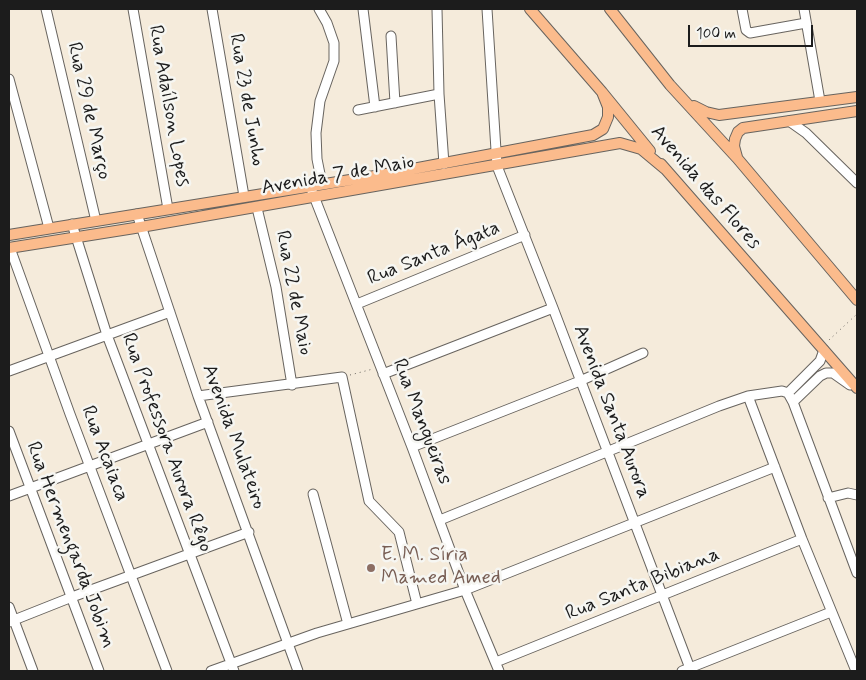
<!DOCTYPE html>
<html>
<head>
<meta charset="utf-8">
<style>
  body { margin:0 }
  #map { position:relative; width:866px; height:680px; overflow:hidden; background:#f5ebdb; font-family:Mynerve,sans-serif }
  canvas { display:block }
  .frame { position:absolute; inset:0; border:10px solid #1c1c1c; pointer-events:none }
  .scale { position:absolute; left:688px; top:25px; width:125px; height:22px; box-sizing:border-box; border:2px solid #1c1c1c; border-top:0; padding-left:6px; font-size:15px; line-height:18px; white-space:nowrap; color:#1c1c1c; -webkit-text-stroke:4px #f6f6f2; paint-order:stroke }
</style>
</head>
<body>
<div id="map">
<canvas width="866" height="680"></canvas>
<div class="frame"></div>
<div class="scale">100 m</div>
</div>
<script>
const g = document.querySelector('canvas').getContext('2d');
g.lineJoin = 'round';
function toPath(rows) {
  const path = new Path2D();
  for (const r of rows) {
    path.moveTo(r[0], r[1]);
    for (let i = 2; i < r.length; i += 2) path.lineTo(r[i], r[i + 1]);
  }
  return path;
}
function strokePath(path, color, width, dash) {
  g.strokeStyle = color;
  g.lineWidth = width;
  g.lineCap = dash ? 'butt' : 'round';
  g.setLineDash(dash || []);
  g.stroke(path);
}
function write(font, color, halo, rows, align = 'center') {
  g.font = font + ' Mynerve,sans-serif';
  g.lineWidth = 5;
  g.setLineDash([]);
  g.textBaseline = 'middle';
  g.strokeStyle = halo;
  g.fillStyle = color;
  for (const [text, x, y, turn = 0] of rows) {
    g.save();
    g.translate(x, y);
    g.rotate((+turn || 0) * Math.PI / 180);
    g.textAlign = isNaN(turn) ? turn : align;
    if (halo) g.strokeText(text, 0, 0);
    g.fillText(text, 0, 0);
    g.restore();
  }
}
const minor = toPath([
  [46,9,96,221],
  [133,9,168,209],
  [212,9,244,196],
  [319,9,327,23,334,43,334,61,320,101,316,133,317,159,322,184],
  [363,9,375,107],
  [437,9,439,94,444,164],
  [487,9,497,166,553,308,691,671],
  [742,9,746,30,750,33,806,23],
  [804,9,820,101],
  [391,36,395,103],
  [9,79,49,228],
  [358,110,439,94],
  [789,121,806,133,857,183],
  [310,186,412,447,465,590,499,671],
  [257,208,276,287,292,385],
  [137,214,198,396,298,671],
  [72,224,107,335,234,671],
  [10,248,70,414,167,671],
  [357,304,525,235],
  [9,371,170,312],
  [383,374,553,308],
  [788,393,820,361,824,350],
  [198,396,342,377,369,501,399,532,417,604],
  [748,396,802,539,856,671],
  [793,402,820,376,826,373,833,373,850,385],
  [9,431,99,671],
  [412,447,580,381,643,353],
  [313,494,348,624],
  [9,496,208,422],
  [828,498,848,493,857,495],
  [440,520,719,406,748,396,782,391,788,393,793,402,857,573],
  [9,607,33,671],
  [9,622,72,597,249,532],
  [496,662,802,539],
  [211,671,317,633,465,590,775,467],
  [682,671,831,612]
]);
const major = toPath([
  [530,9,602,92,650,151],
  [610,9,670,85,737,158,857,300],
  [694,106,706,112,719,115,857,97],
  [737,157,734,146,735,139,738,132,743,128,857,111],
  [661,164,857,388],
  [9,235,381,175,593,135,603,129,608,117,608,107,602,92],
  [9,248,141,227,620,143,641,149,665,169]
]);
strokePath(minor, '#68645f', 11);
strokePath(major, '#68645f', 12);
strokePath(toPath([
  [829,340,857,314],
  [350,375,373,369]
]), '#68645f', 1, [1, 4]);
strokePath(minor, '#fff', 9);
strokePath(major, '#fbbb8c', 10);
for (const [x, y, r, color] of [
  [371,568,5,"#8d6e63"]
]) {
  const dot = new Path2D();
  dot.arc(x, y, r, 0, 2 * Math.PI);
  g.fillStyle = color;
  g.fill(dot);
  strokePath(dot, '#f6f6f2', 2);
}
write('20px', '#1c1c1c', '#f6f6f2', [
  ["Rua 23 de Junho",246,100,80],
  ["Rua Adaílson Lopes",168,106,80],
  ["Rua 29 de Março",88,111,77],
  ["Avenida 7 de Maio",338,176,-10],
  ["Avenida das Flores",705,188,49],
  ["Rua Santa Ágata",434,254,-22],
  ["Rua 22 de Maio",293,293,79],
  ["Avenida Santa Aurora",611,412,69],
  ["Rua Mangueiras",421,422,69],
  ["Avenida Mulateiro",233,437,70],
  ["Rua Professora Aurora Rêgo",166,443,70],
  ["Rua Acaiaca",104,454,69],
  ["Rua Hermengarda Jobim",70,545,69],
  ["Rua Santa Bibiana",643,585,-22]
]);
write('20px', '#785e54', '#f6f6f2', [
  ["E. M. Síria",381,556],
  ["Mamed Amed",381,579]
], 'left');
</script>
</body>
</html>
